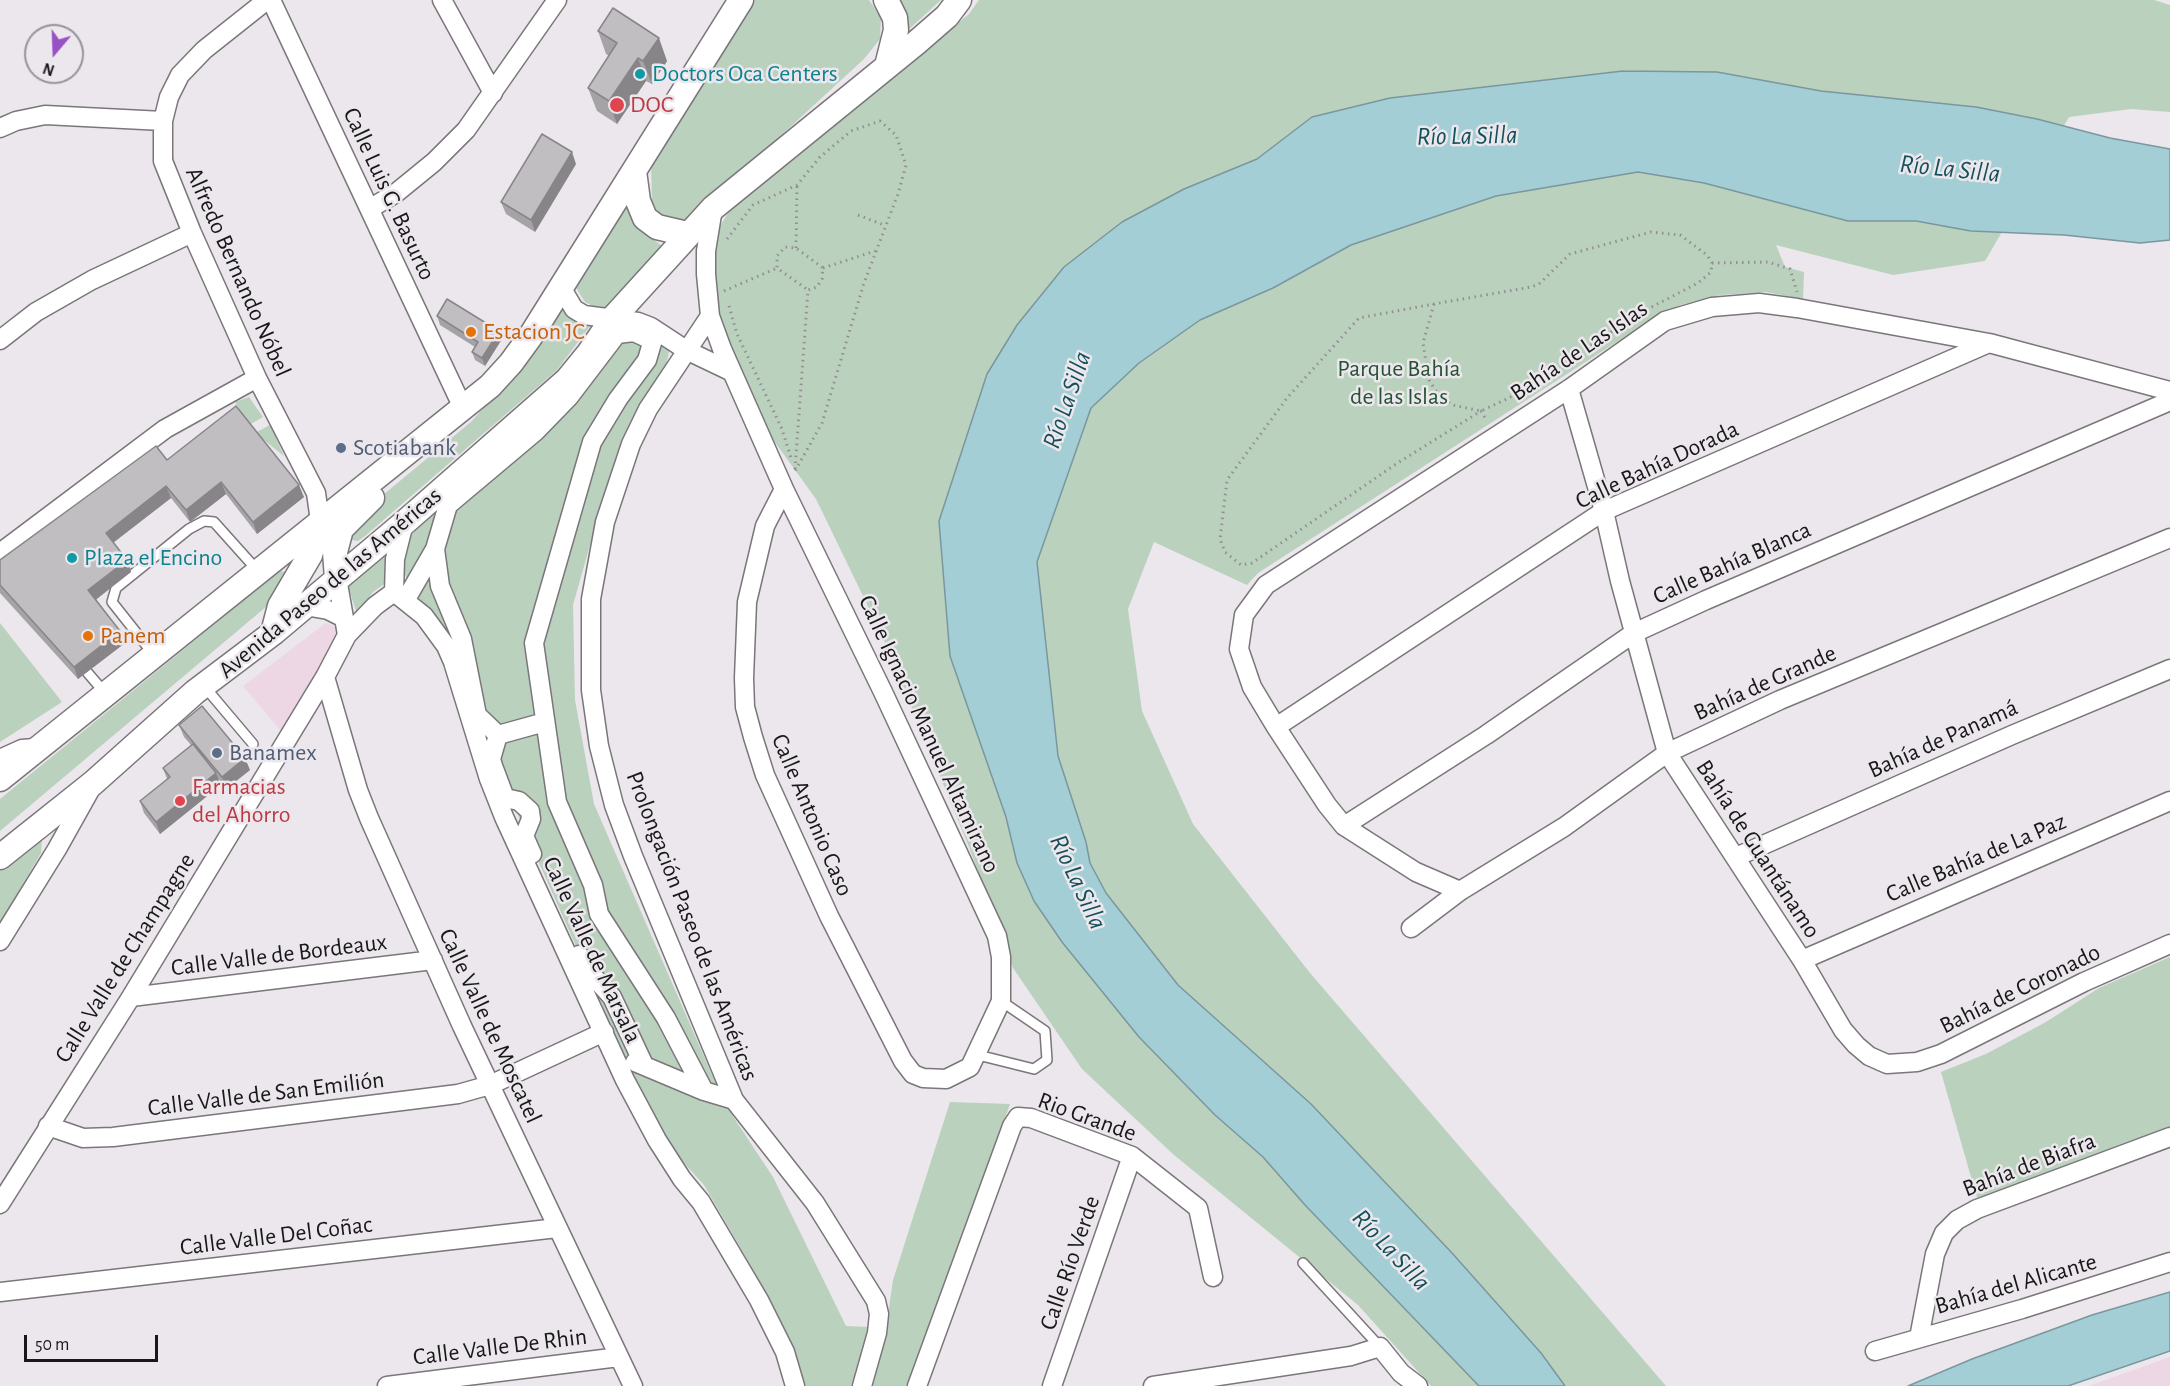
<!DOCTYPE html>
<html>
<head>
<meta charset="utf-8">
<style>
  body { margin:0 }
  #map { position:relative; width:2170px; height:1386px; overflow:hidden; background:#ebe7ec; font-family:"Alegreya Sans",sans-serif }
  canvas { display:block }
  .north { position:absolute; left:24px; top:24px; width:60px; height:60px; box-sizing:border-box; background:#ebe7ec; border:2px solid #979498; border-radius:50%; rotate:199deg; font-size:16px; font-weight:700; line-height:24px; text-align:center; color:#191819 }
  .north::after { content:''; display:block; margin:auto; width:21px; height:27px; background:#9952c6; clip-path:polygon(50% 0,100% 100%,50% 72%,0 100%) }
  .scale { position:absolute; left:24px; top:1335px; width:134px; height:27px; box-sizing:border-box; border:3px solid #191819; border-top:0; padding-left:8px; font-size:18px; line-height:21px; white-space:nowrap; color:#191819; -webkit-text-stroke:4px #ebe7ec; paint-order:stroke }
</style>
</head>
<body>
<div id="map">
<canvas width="2170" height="1386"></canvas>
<div class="north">N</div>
<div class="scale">50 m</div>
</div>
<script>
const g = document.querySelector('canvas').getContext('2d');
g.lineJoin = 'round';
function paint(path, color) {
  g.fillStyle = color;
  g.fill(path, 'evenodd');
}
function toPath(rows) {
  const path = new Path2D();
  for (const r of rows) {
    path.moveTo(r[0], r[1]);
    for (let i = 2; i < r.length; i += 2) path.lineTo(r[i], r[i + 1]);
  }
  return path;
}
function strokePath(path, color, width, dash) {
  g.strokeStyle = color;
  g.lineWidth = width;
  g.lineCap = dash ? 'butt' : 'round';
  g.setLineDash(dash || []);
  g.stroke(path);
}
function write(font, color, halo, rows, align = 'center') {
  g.font = font + ' "Alegreya Sans",sans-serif';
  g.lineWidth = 5;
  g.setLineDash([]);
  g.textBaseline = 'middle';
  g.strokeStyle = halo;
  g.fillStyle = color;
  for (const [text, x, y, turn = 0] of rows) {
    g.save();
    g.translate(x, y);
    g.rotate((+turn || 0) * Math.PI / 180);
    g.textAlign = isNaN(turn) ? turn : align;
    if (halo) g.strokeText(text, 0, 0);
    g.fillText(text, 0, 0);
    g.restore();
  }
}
paint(toPath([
  [326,623,336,627,337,639,281,731,243,686],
  [2170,1357,2170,1386,2089,1386]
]), '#eed7e4');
paint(toPath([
  [755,0,869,0,881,18,880,39,864,59,685,224,664,221,652,208,651,158,714,57],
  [896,0,941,0,906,32],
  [979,0,2154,0,2170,5,2170,112,2131,109,2069,117,1985,261,1893,275,1776,245,1785,267,1804,272,1803,299,1766,292,1720,295,1681,305,1643,325,1258,573,1247,585,1154,542,1128,609,1142,711,1193,824,1310,973,1666,1386,1431,1386,1358,1305,1174,1155,1082,1069,1013,968,969,847,881,633,816,499,774,441,719,326,713,258,720,226,731,208,969,14],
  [627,202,642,230,663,247,609,310,597,308,585,302,575,286],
  [562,308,590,326,557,370,365,536,358,541,352,540,348,535,347,525,472,421,513,374],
  [619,333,665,342,669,352,666,365,625,436,602,503,573,605,575,700,594,804,716,1084,734,1118,773,1177,846,1326,869,1327,872,1338,857,1386,804,1386,790,1339,747,1259,704,1185,674,1152,625,1057,509,795,482,713,437,621,411,588,405,575,402,557,408,539,423,522,507,457],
  [249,397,263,417,249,425,235,402],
  [270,425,284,456,255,433],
  [394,544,385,561,384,584,373,592,357,614,347,583],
  [280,571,287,572,286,590,0,831,0,799],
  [0,623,62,702,0,742],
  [42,838,41,853,0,924,0,865],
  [2170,957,2170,1130,1977,1198,1941,1072,1986,1054,2046,1022,2099,988],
  [950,1102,1010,1104,911,1386,873,1386,885,1336,893,1280]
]), '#bad1be');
const water = toPath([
  [1623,71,1717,72,1821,91,1976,107,2037,119,2110,138,2170,149,2170,240,2140,243,2064,235,1971,231,1916,221,1848,221,1704,183,1638,172,1496,196,1351,245,1273,288,1200,320,1139,363,1091,408,1037,562,1058,756,1086,842,1090,863,1106,893,1178,985,1311,1104,1452,1253,1541,1353,1565,1386,1479,1386,1305,1205,1263,1157,1215,1115,1139,1037,1062,942,1034,901,1017,863,1006,817,950,656,939,521,987,374,1017,325,1064,267,1122,222,1184,189,1257,159,1312,117,1390,98,1623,71],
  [2170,1292,2170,1351,2068,1386,1908,1386,1972,1359,2092,1315,2170,1292]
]);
paint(water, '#a4ced6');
strokePath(water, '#7a979d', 1.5);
const lane = toPath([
  [154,655,112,602,116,588,189,529,204,521,214,522,257,570],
  [87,672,105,693],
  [204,686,253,744],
  [978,1055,1034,1069,1047,1060,1045,1031,1001,1001],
  [1303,1263,1380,1347]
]);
const street = toPath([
  [267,0,204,50,180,75,169,97,163,121,163,161,192,233,257,378,316,493,320,521],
  [271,0,463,408],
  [442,0,493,93],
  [0,128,16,121,45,115,163,121],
  [371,208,396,193,434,162,466,130,557,0],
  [713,208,706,251,706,274,710,316,722,349,784,489,883,692,997,936,1001,957,1001,1001,970,1067,946,1079,923,1078,913,1074,903,1061,829,916,765,775,753,737,745,707,744,678,747,602,765,526,784,489],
  [561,287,574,309,584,315,638,322,651,327,686,350,732,372],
  [710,316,648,409,631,444,605,522,591,599,591,690,599,746,614,805,633,856,734,1100,815,1203,876,1301,879,1314,877,1333,862,1386],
  [0,340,36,312,92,280,192,233],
  [1569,389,1604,511,1620,581,1667,753,1802,960,1843,1030,1856,1045,1869,1056,1887,1064,1917,1062,1941,1054,2084,982,2170,944],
  [435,549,440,586,462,639,477,715,498,735,545,722],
  [0,553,165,429,257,378],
  [337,578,347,635],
  [394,592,424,616,446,646,453,662,489,779,504,817,625,1080,657,1140,682,1179,701,1202,759,1300,785,1352,795,1386],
  [394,592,395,559,404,523],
  [405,601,435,549,448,505,536,431,569,397,617,334,634,332,647,338,652,343,647,360,618,399,592,442,534,643,557,802,593,885,599,914,666,1018,704,1091],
  [305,606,328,610,344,618],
  [325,677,358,790,369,818,462,1026,633,1386],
  [1276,727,1604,511,1989,343],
  [498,735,491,759,493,766,505,798,519,801,530,811,531,819,524,836,532,854],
  [0,759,22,749,35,748],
  [1344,826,1486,735,1634,633,1706,600,2170,401],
  [1736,857,2012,735,2170,669],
  [1460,891,1416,872,1344,826,1327,805,1276,727,1252,687,1239,649,1244,615,1266,585,1569,389,1665,321,1712,307,1759,303,1797,308,1989,343,2170,391],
  [1411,928,1460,891,1564,827,1667,753,1780,700,2170,538],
  [0,941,57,849,90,790],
  [579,955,584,966,612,997,644,1065],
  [1802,960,2170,801],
  [131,997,433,960],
  [635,1062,704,1091,734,1100],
  [48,1126,83,1138,113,1137,458,1094,490,1085,604,1032],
  [0,1204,131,997,325,677,347,635,375,606,394,592],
  [0,1292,557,1228],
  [1919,1338,1935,1254,1944,1233,1957,1220,1977,1209,2170,1137],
  [1875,1351,2022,1309,2170,1262],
  [387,1386,619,1357],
  [917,1386,1012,1126,1018,1117,1031,1118,1132,1156,1198,1208,1213,1277],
  [1052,1386,1132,1156],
  [1153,1386,1351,1356,1380,1347,1401,1373,1418,1386]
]);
const secondary = toPath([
  [886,0,895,18,896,30,887,66],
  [634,171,638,201,645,218,657,227,687,234],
  [337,578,335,552,341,529,372,498],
  [273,633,280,606,310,555,320,521],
  [0,779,490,386,511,363,530,337,741,0],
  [0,857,93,783,195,692,273,633,404,523,567,380,589,353,613,318,713,208,916,43,947,16,959,0]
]);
strokePath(lane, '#7a767a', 12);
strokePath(street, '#7a767a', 21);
strokePath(secondary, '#7a767a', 27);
strokePath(toPath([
  [858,215,884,225],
  [727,239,753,205,797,185,820,157,851,131,880,121,896,135,906,165,898,194,864,283,822,423,795,471],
  [796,248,797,185],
  [1712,263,1768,262,1790,269,1797,292],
  [823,268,875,251],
  [724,291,777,268],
  [1434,304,1423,343,1429,380,1436,391,1452,405,1481,411,1509,398,1642,312,1698,283,1711,272,1712,263,1707,255,1680,235,1651,232,1570,254,1539,284,1531,287,1434,304,1359,318,1287,398,1227,480,1220,539,1225,552,1241,565,1252,563,1396,464,1481,411,1487,421],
  [729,306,737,334,782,429,791,458],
  [795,469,808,290,817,287,822,279,823,268,796,248,785,247,777,256,777,268,808,290]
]), '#928f93', 3, [1.5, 4.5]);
strokePath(lane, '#fff', 9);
strokePath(street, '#fff', 18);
strokePath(secondary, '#fff', 24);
paint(toPath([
  [598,31,667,61,652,84,646,81,617,124,597,111,588,88,609,56,606,54],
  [576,164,535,232,506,214,501,202],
  [437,316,502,339,485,366,475,360,472,352,475,347,440,325],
  [167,460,304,497,257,534,226,494,190,522,171,498,113,543,127,560,131,572,96,599,120,631,125,643,78,679,0,593,0,560],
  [179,725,250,770,226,789,218,778,221,785,160,834,144,813,140,801,167,779,163,768,191,745,184,737]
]), '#a6a3a7');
paint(toPath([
  [659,38,667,61,652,84,643,61],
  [638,58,646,81,617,124,609,101],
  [572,152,576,164,535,232,531,220],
  [499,331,502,339,485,366,482,358],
  [221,482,226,494,190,522,186,510],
  [299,485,304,497,257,534,253,522],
  [166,486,171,498,110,545,106,533],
  [127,560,131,572,93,602,88,590],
  [120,631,125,643,78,679,74,667],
  [245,758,250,770,226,789,222,777],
  [216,773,221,785,160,834,156,822]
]), '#878588');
const building = toPath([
  [613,8,659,38,643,61,638,58,609,101,588,88,617,43,598,31,613,8],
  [542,134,572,152,531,220,501,202,542,134],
  [447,299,499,331,482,358,472,352,478,342,437,316,447,299],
  [236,406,299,485,253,522,221,482,186,510,166,486,106,533,127,560,88,590,120,631,74,667,0,585,0,560,156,446,167,460,236,406],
  [202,706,245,758,222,777,179,725,202,706],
  [193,744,216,773,156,822,140,801,170,777,163,768,193,744]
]);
paint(building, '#c1bec2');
strokePath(building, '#878588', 1.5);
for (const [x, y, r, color] of [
  [640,74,6,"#0f9aa8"],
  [617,105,8,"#e0444e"],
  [471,332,6,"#e8710a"],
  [341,448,6,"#5c6f8a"],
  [72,558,6,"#0f9aa8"],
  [88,636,6,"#e8710a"],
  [217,753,6,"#5c6f8a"],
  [180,801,6,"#e0444e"]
]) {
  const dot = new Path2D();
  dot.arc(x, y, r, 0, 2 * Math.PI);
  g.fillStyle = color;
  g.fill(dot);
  strokePath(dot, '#ebe7ec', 2);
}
write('24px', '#0d838f', '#ebe7ec', [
  ["Doctors Oca Centers",652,74],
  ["Plaza el Encino",84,558]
], 'left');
write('24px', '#be3a42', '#ebe7ec', [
  ["DOC",630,105],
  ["Farmacias",192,787],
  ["del Ahorro",192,815]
], 'left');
write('24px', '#191819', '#ebe7ec', [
  ["Calle Luis G. Basurto",389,194,65],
  ["Alfredo Bernando Nóbel",238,272,66],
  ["Bahía de Las Islas",1579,351,-34],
  ["Calle Bahía Dorada",1657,465,-25],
  ["Calle Bahía Blanca",1732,563,-24],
  ["Avenida Paseo de las Américas",330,583,-40],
  ["Bahía de Grande",1765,683,-24],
  ["Calle Ignacio Manuel Altamirano",929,734,65],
  ["Bahía de Panamá",1943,739,-24],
  ["Calle Antonio Caso",812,815,67],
  ["Bahía de Guantánamo",1758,849,57],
  ["Calle Bahía de La Paz",1976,858,-23],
  ["Prolongación Paseo de las Américas",692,926,69],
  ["Calle Valle de Marsala",592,950,65],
  ["Calle Valle de Bordeaux",279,955,-7],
  ["Calle Valle de Champagne",125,958,-58],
  ["Bahía de Coronado",2020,989,-26],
  ["Calle Valle de Moscatel",490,1026,65],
  ["Calle Valle de San Emilión",266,1094,-7],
  ["Rio Grande",1087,1117,20],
  ["Bahía de Biafra",2029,1165,-21],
  ["Calle Valle Del Coñac",276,1236,-7],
  ["Calle Río Verde",1070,1263,-71],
  ["Bahía del Alicante",2016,1284,-16],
  ["Calle Valle De Rhin",500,1347,-7]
]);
write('24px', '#c56008', '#ebe7ec', [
  ["Estacion JC",483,332],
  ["Panem",100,636]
], 'left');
write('24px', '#245332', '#ebe7ec', [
  ["Parque Bahía",1399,369],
  ["de las Islas",1399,397]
]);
write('24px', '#4e5e75', '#ebe7ec', [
  ["Scotiabank",353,448],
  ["Banamex",229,753]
], 'left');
write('italic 26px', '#14505a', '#ebe7ec', [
  ["Río La Silla",1467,136,-1],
  ["Río La Silla",1950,169,6],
  ["Río La Silla",1067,400,-71],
  ["Río La Silla",1078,882,65],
  ["Río La Silla",1391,1250,47]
]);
</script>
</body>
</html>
